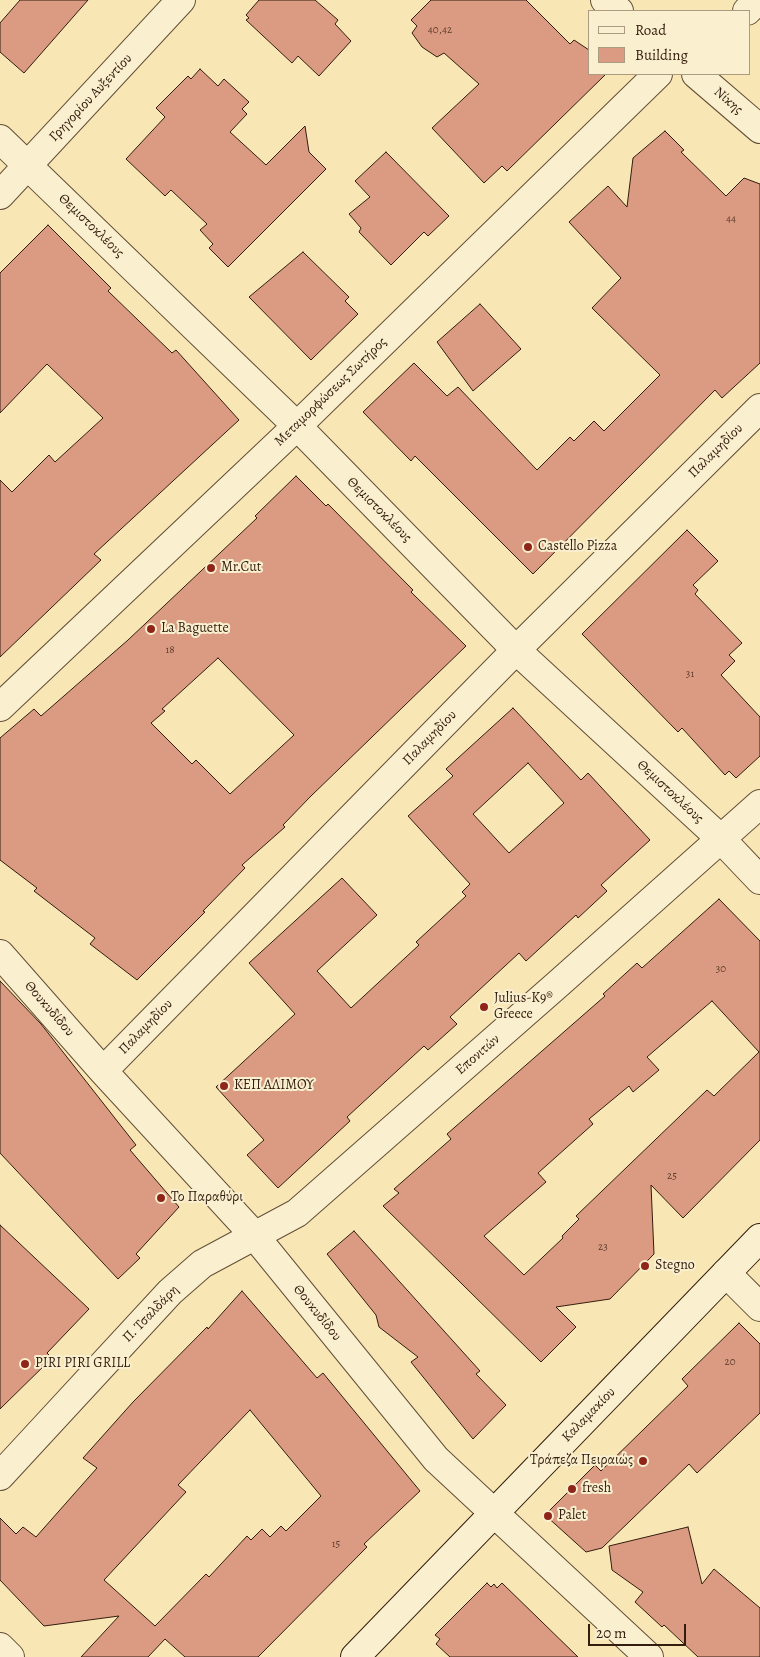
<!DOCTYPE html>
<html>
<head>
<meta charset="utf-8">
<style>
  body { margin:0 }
  #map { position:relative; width:760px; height:1657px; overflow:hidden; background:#f8e6b4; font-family:Alegreya,serif }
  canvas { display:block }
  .legend { position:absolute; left:588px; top:10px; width:162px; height:65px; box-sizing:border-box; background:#faefce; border:1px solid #aa9b81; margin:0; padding:6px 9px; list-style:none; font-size:15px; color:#331d0e }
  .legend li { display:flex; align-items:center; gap:10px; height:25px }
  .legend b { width:25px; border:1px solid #aa9b81 }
  .scale { position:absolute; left:588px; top:1624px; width:98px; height:22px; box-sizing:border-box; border:2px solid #331d0e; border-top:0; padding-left:6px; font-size:15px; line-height:18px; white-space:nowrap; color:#331d0e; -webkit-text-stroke:4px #faefce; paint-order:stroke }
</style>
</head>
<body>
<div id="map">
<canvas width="760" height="1657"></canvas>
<ul class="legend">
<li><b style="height:6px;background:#faefce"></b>Road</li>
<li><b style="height:14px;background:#db9b82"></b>Building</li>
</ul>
<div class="scale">20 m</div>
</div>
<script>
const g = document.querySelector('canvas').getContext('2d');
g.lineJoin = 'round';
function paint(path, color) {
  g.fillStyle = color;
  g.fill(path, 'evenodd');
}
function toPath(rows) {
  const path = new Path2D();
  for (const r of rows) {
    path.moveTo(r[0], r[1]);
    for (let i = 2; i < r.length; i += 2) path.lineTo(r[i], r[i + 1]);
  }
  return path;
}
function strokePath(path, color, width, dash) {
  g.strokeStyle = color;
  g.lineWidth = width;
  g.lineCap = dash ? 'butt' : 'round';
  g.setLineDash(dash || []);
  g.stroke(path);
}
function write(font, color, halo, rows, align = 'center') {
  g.font = font + ' Alegreya,serif';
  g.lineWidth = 4;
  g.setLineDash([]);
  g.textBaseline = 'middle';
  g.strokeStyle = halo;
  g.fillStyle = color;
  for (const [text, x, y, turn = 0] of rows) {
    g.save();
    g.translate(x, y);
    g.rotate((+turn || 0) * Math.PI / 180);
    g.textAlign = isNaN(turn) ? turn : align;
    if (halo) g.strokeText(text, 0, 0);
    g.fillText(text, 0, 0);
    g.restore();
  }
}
const building = toPath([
  [20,0,88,0,24,73,0,52,0,23,20,0],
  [259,0,315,0,338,20,335,24,351,41,319,76,298,56,292,63,246,20,249,18,246,15,259,0],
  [431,0,526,0,570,44,574,40,589,50,589,74,606,74,507,171,502,166,484,183,432,128,479,84,444,53,437,57,422,47,412,33,417,26,411,20,431,0],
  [200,69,218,86,224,79,249,102,242,109,247,114,230,132,266,165,305,126,309,152,326,169,228,267,209,248,213,244,200,230,207,224,171,190,165,196,126,159,165,117,156,108,188,76,191,79,200,69],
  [665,131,684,150,681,152,726,196,744,178,760,184,760,363,722,398,715,390,533,574,415,456,411,461,363,412,414,363,447,396,458,387,537,470,570,437,574,441,594,421,604,431,660,375,592,308,621,278,569,222,608,186,627,207,633,158,665,131],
  [386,152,449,216,428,236,424,232,391,265,359,232,361,228,349,214,370,197,355,181,386,152],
  [48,225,111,288,108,291,172,353,176,350,239,420,94,554,101,560,0,657,0,480,12,492,49,455,55,462,103,418,47,364,0,413,0,273,48,225],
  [303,252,349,297,345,301,358,314,311,360,249,297,303,252],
  [480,304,521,349,473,391,437,342,480,304],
  [296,476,326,506,328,504,413,590,411,592,466,646,310,797,283,825,285,827,242,865,245,868,203,911,205,912,137,980,90,944,95,938,34,891,37,888,0,860,0,738,34,709,41,716,128,640,257,518,255,516,296,476],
  [218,658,294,735,230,794,196,760,192,764,151,723,165,711,162,709,218,658],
  [687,530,718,561,693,585,698,590,695,594,742,643,729,655,735,661,721,675,760,717,760,756,736,778,729,771,725,775,682,728,678,732,582,634,687,530],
  [513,708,581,780,588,773,650,840,601,885,607,891,578,918,576,915,526,961,519,953,450,1017,457,1024,428,1050,424,1046,347,1117,350,1121,278,1188,247,1155,264,1140,216,1087,295,1014,249,963,342,878,377,915,317,971,351,1008,419,945,416,942,466,896,462,892,470,884,408,816,453,776,446,769,513,708],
  [528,763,564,803,509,853,473,814,528,763],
  [719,899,760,941,760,1140,683,1218,651,1185,654,1254,610,1299,556,1307,576,1327,541,1362,383,1206,399,1193,394,1189,451,1139,447,1134,605,996,603,994,637,963,642,968,719,899],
  [712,1001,759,1052,714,1096,707,1090,576,1216,579,1219,562,1236,563,1238,524,1275,484,1236,546,1182,538,1173,593,1124,589,1119,629,1086,633,1092,659,1070,647,1057,712,1001],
  [0,981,41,1024,136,1145,130,1150,179,1207,136,1254,140,1258,118,1279,0,1153,0,981],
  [0,1225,89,1309,47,1353,52,1358,0,1409,0,1225],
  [354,1231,480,1371,476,1374,506,1405,473,1439,411,1362,418,1357,379,1327,376,1315,327,1254,354,1231],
  [242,1291,317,1378,323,1373,420,1491,364,1544,367,1547,258,1657,185,1657,165,1639,148,1657,81,1657,119,1616,44,1626,0,1580,0,1518,16,1534,23,1527,36,1537,97,1468,83,1458,133,1402,207,1327,208,1329,242,1291],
  [250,1410,321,1496,286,1531,281,1526,270,1537,262,1529,251,1540,247,1536,209,1577,206,1574,155,1626,104,1580,186,1492,178,1485,250,1410],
  [739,1323,760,1344,760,1413,697,1473,689,1464,602,1548,586,1552,545,1515,595,1465,601,1471,688,1386,682,1379,739,1323],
  [688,1527,702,1584,714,1569,760,1608,760,1657,698,1657,664,1625,662,1627,635,1602,643,1592,612,1570,609,1546,688,1527],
  [487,1583,491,1587,494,1584,497,1588,502,1583,578,1657,450,1657,436,1644,440,1639,435,1635,487,1583]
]);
paint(building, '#db9b82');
strokePath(building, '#331d0e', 1);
const street = toPath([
  [605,0,619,11],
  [747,11,758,0],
  [696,74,760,129],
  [0,139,297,426,516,650,721,839,760,880],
  [0,195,181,0],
  [0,707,297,426,658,74],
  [0,954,103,1071,254,1235,436,1459,649,1657],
  [103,1071,516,650,760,408],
  [726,1273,760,1307],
  [0,1476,170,1292,202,1264,297,1213,558,984,760,804],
  [0,1647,10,1657]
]);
const secondary = toPath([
  [355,1657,760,1238]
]);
strokePath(street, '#644f38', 30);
strokePath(secondary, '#331d0e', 30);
strokePath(street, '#faefce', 28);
strokePath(secondary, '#faefce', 28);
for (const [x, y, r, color] of [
  [528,547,5,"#8f2418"],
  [211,568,5,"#8f2418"],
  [151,629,5,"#8f2418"],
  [484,1007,5,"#8f2418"],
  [224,1086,5,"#8f2418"],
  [161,1198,5,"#8f2418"],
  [645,1266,5,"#8f2418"],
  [25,1364,5,"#8f2418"],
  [643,1461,5,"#8f2418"],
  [572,1489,5,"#8f2418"],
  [548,1516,5,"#8f2418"]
]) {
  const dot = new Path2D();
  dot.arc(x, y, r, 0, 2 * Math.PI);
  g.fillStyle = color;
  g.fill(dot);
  strokePath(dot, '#faefce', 2);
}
write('11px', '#5d3c2b', null, [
  ["40,42",440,30],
  ["44",731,219],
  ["18",170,650],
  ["31",690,674],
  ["30",721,969],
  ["25",672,1176],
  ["23",603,1247],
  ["20",730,1362],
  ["15",336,1544]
]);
write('14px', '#331d0e', '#faefce', [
  ["Γρηγορίου Αυξεντίου",91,98,-47],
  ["Νίκης",728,101,41],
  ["Θεμιστοκλέους",91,226,44],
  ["Μεταμορφώσεως Σωτήρος",331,392,-44],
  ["Παλαμηδίου",716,451,-45],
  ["Θεμιστοκλέους",379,510,45],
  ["Παλαμηδίου",430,738,-46],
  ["Θεμιστοκλέους",670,792,43],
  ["Θουκυδίδου",49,1009,49],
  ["Παλαμηδίου",146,1027,-46],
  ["Επονιτών",478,1055,-41],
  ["Θουκυδίδου",317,1313,51],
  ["Π. Τσαλδάρη",151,1314,-46],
  ["Καλαμακίου",589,1415,-46]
]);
write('14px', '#331d0e', '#faefce', [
  ["Castello Pizza",538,547],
  ["Mr.Cut",221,568],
  ["La Baguette",161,629],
  ["Julius-K9®",494,999],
  ["Greece",494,1015],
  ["ΚΕΠ ΑΛΙΜΟΥ",234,1086],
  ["Το Παραθύρι",171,1198],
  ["Stegno",655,1266],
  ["PIRI PIRI GRILL",35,1364],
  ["Τράπεζα Πειραιώς",633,1461,"right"],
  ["fresh",582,1489],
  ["Palet",558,1516]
], 'left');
</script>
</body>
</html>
